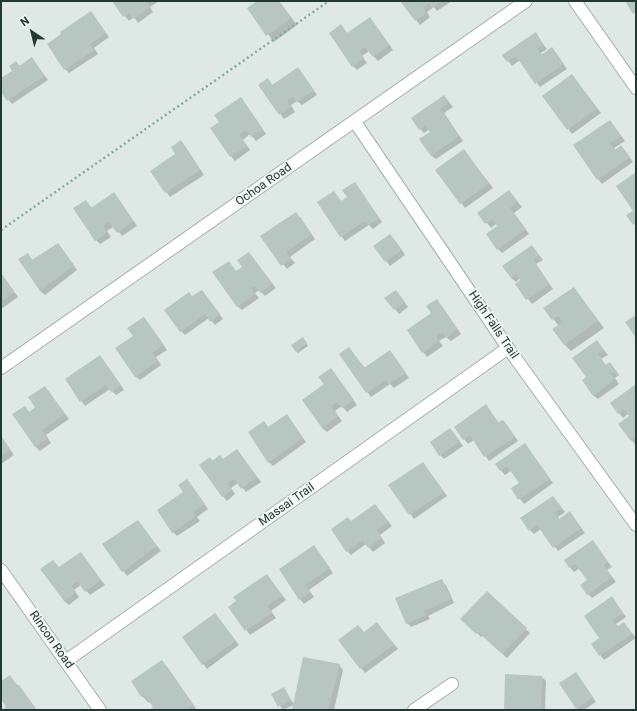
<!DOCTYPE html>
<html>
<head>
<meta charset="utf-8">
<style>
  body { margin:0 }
  #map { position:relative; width:637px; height:711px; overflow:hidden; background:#dee9e5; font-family:Roboto,sans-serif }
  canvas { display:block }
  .frame { position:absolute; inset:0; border:2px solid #213833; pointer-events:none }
  .north { position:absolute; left:12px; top:12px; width:40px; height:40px; -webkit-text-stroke:3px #eef6f3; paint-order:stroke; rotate:325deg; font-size:11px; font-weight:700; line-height:16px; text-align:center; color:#213833 }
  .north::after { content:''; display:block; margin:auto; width:14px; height:18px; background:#213833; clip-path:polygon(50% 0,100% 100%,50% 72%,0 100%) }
</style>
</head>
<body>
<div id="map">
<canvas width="637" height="711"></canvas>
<div class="frame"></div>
<div class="north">N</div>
</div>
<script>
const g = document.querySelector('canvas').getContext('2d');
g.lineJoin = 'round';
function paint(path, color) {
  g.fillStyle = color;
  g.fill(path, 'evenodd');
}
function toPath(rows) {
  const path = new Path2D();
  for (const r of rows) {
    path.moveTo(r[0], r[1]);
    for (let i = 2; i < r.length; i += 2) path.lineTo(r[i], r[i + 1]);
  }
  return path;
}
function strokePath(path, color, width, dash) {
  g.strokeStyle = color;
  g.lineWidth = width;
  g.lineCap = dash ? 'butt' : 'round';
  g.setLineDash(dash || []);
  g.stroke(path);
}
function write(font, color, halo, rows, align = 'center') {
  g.font = font + ' Roboto,sans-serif';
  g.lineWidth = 3.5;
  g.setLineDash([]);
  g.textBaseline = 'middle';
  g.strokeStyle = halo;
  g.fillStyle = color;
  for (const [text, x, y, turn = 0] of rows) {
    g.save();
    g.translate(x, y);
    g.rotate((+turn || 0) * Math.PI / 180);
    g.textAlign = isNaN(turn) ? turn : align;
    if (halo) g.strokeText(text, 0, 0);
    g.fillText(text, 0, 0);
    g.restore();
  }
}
paint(toPath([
  [113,1,159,1,150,7,153,12,138,23,134,17,129,21],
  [259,1,279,1,297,25,274,42,248,9],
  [401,1,452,1,437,11,434,7,427,12,430,17,420,25],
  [91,12,109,37,94,48,98,54,69,73,65,69],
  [374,23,393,50,378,61,369,51,362,56,367,63,357,70,353,66,341,26,348,34],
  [535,34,547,49,541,53,542,55,552,49,567,69,540,87,520,60,512,66,504,55],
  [32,58,48,80,12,104,1,90,1,80,14,71,16,62,20,66],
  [298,69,317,95,302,105,297,101,291,105,295,112,284,119,260,85,267,80,273,86],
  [576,80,601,113,572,134,544,96],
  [444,96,453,107,444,113,463,141,436,159,431,155,431,132,430,129,424,133,420,129],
  [240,98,266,134,256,141,250,134,243,140,250,150,235,161,231,156,221,123],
  [610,121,625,141,614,148,616,150,621,146,633,162,602,184,598,179],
  [185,146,204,175,170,197,152,171,177,155],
  [464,151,493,188,465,208,437,171],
  [355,183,382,222,373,229,369,225,345,241,341,236,334,192,342,202,349,197],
  [509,191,522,207,514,213,529,234,502,253,498,249,498,226,496,224,491,228,479,213],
  [118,198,137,226,122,236,114,226,107,231,111,237,100,244,96,240,86,201,92,208],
  [300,217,315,239,290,257,295,263,287,269,261,236],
  [394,239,405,255,390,266,386,261],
  [58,244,77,270,45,295,40,291,28,254,33,261],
  [532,246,543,260,536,264,553,289,532,304,517,284,522,280,520,278,516,282,511,278],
  [249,253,276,288,265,296,259,290,255,293,259,298,242,310,237,306,237,272,244,267],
  [1,273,18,297,1,309],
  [574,288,604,328,571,351,564,344,559,326,545,309],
  [202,291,223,319,215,325,209,318,185,335,181,331,193,297],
  [400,296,408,307,399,314,386,298],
  [441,305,461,334,451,341,446,337,439,341,443,346,427,357,408,331,433,314],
  [144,318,167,350,156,357,161,365,140,380,135,376,134,336],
  [304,340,308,346,298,353,296,351],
  [597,342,608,355,601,359,606,366,614,368,619,375,615,378,619,384,598,399,593,395,587,378],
  [349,348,365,368,390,351,409,378,394,388,390,384,371,397,340,354],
  [100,356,124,390,116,395,110,389,85,406,66,379],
  [331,369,357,405,347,412,342,406,335,411,342,421,327,432,322,428,325,385],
  [636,385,636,443,635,444,630,439,630,416,628,414,623,418,611,403],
  [45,387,69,419,46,435,51,443,40,451,35,446,25,407,30,413,37,408],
  [486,406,499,423,503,421,507,425,518,441,489,461,474,440,468,444,464,439],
  [287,416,306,442,273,466,269,462,264,423,269,428],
  [450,429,463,446,444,459,440,455],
  [1,436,14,455,1,464],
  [525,444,553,483,524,504,512,489,520,483,511,471,505,475,496,464],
  [237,450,261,482,246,492,238,483,231,488,235,494,227,501,223,496,210,458,213,461,224,460],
  [423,463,447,496,414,519,390,486],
  [187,480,208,509,197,517,200,521,177,536,173,532],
  [553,497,565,512,558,517,560,520,570,513,585,533,558,551,541,529,534,534,530,530],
  [375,505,392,526,380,535,385,543,373,552,366,544,351,555,347,551,348,518,352,522],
  [138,521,161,551,127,576,103,544],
  [592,541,612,567,607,570,616,582,592,598,588,594,588,580,580,568,574,572,565,561],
  [314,547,333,573,309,590,314,597,304,604,300,599],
  [80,553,105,585,90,595,81,585,74,590,79,597,69,605,64,601,60,568],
  [267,575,286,600,271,611,276,618,250,635,230,607],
  [441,581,446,585,454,603,428,616,430,619,411,627,407,623],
  [487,592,530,633,507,658,483,635,481,637,462,619],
  [612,598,626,617,616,624,618,627,624,623,636,638,604,660,592,644,601,639],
  [215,614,239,645,207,669,183,637],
  [377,623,398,649,365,673,340,640,364,633],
  [161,661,168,668,197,710,152,710,155,708,150,701,149,703,142,696],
  [339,665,343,670,334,710,293,710,294,705,283,710,272,695,283,688,294,704],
  [576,673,596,702,584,710,579,710,577,708],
  [10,677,23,691,37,710,4,710,8,707,1,697,1,682],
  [542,677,546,681,545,710,505,710]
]), '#0003');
paint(toPath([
  [112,1,149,1,147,3,150,7,133,19,129,13,123,17],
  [257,1,278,1,291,18,266,36,247,8],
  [400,1,442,1,432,8,429,3,423,8,427,13,415,21],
  [625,1,636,1,636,12,633,14],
  [91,11,106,33,90,44,94,50,64,70,47,44,61,34,60,32],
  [370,17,389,45,373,57,365,47,359,51,364,58,352,67,329,33,341,24,347,33],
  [536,32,543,44,537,48,541,55,552,47,564,64,535,84,516,56,507,62,502,55],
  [32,57,44,76,7,101,1,92,1,78,12,71,9,66,16,61,19,66],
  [298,67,314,90,297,102,293,96,287,101,291,107,279,115,258,85,268,78,272,85],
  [572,74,597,109,567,130,542,96],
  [444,95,449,102,440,109,459,136,431,156,419,139,430,132,425,125,419,130,411,118],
  [241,97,263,129,251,137,246,130,239,135,247,146,230,157,210,128,219,122,214,115],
  [610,120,621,136,610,143,615,150,621,145,630,157,597,180,573,145],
  [181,140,200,170,165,193,150,171,175,154,171,147],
  [464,149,489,184,460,204,435,170],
  [636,172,636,223,633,225,626,215,633,211,616,186],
  [355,182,379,218,368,225,365,221,340,237,317,202,334,191,341,201,347,197,342,190],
  [509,190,518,202,510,208,526,229,497,250,486,234,497,226,492,219,485,224,477,213],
  [114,192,133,221,117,233,109,222,103,226,107,232,95,241,73,208,86,200,91,208],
  [296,212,312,234,286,252,291,259,281,266,260,236],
  [390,234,402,250,385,262,373,246],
  [58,243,74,265,40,291,18,259,28,253,32,260],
  [532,245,539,255,533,259,549,285,526,300,515,284,520,280,516,274,511,278,502,266],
  [249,252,272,284,260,293,255,286,251,288,255,294,237,307,212,272,229,261,236,271,242,267,237,260],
  [1,273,14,292,1,302],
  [574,287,598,321,564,345,552,329,563,322,558,316,552,320,543,308],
  [202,290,220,314,210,322,205,314,180,332,164,310,189,292,192,296],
  [396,290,405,302,394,310,384,298],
  [437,299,457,329,446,338,442,332,436,336,439,341,422,353,407,330,431,313,426,306],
  [634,316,636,318,636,338,625,322],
  [144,317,164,345,152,353,158,361,135,377,115,348,133,336,127,328],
  [303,337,307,343,296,352,291,345],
  [597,340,604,350,598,354,606,365,610,362,619,375,617,376,614,372,611,374,615,379,593,396,582,380,586,377,572,358],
  [349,347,364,368,390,350,406,373,389,384,386,380,366,393,339,354],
  [100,355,121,385,111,392,106,385,80,402,65,379],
  [331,368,354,400,342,408,337,402,331,406,338,416,322,428,302,400,324,384,318,377],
  [636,384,636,435,630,440,618,424,629,416,624,409,618,414,610,403],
  [45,386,65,414,42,430,48,438,35,447,12,414,25,406,29,412,35,407,28,397],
  [486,404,498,422,503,420,515,437,484,457,470,435,463,440,454,427],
  [287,414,303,438,268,463,248,432,264,421,268,427],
  [450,428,460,441,439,456,430,442],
  [1,436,10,450,1,457],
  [525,443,550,479,518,500,511,488,519,483,507,466,500,471,495,464],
  [237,449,257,477,241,489,234,479,227,483,232,490,222,497,199,465,210,457,212,461,220,455,223,459],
  [423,462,444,492,409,515,388,485],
  [187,479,205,504,193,512,196,516,172,533,157,510,183,492,178,485],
  [553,496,562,508,555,512,559,519,570,511,581,528,553,548,537,525,529,531,520,518],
  [375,504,388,522,376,530,382,538,368,548,362,540,346,552,331,529,348,517,351,521],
  [138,520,157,546,122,572,102,544],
  [593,540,608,562,604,565,612,577,587,595,580,585,587,580,575,564,569,568,564,560],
  [314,545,330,568,305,585,310,592,299,600,279,569],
  [81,552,101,580,85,592,77,581,71,586,76,592,64,601,40,569,53,560,59,567],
  [267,574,282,596,267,606,272,613,245,631,228,607,236,601,233,597],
  [442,579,451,599,424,611,426,615,406,624,395,598],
  [487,591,527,628,502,654,478,632,476,634,460,619],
  [612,596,623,613,612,620,617,627,624,622,632,634,599,656,591,644,599,638,584,616],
  [215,613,236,641,202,665,182,637],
  [377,622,394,645,360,669,338,640,358,625,364,632],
  [303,657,340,664,328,710,292,710],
  [162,660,193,705,186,710,150,710,153,707,144,695,141,697,131,681],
  [576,672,593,697,576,709,559,683],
  [505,674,542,676,541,710,504,710],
  [10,675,17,686,19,685,36,710,2,710,6,707,1,699,1,681],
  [284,687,291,700,278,707,271,694]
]), '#b7c6c1');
const minor = toPath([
  [575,1,636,88],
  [355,122,508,348,636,525],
  [1,368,526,1],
  [1,570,100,710],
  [66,661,508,348],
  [414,710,452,684]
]);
strokePath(minor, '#a2b0ac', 14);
strokePath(toPath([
  [1,230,329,1]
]), '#80aba1', 2.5, [2, 3]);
strokePath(minor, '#fff', 12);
write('12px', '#213833', '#eef6f3', [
  ["Ochoa Road",264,185,-35],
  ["High Falls Trail",493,325,56],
  ["Massai Trail",287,505,-35],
  ["Rincon Road",51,640,55]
]);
</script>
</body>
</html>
